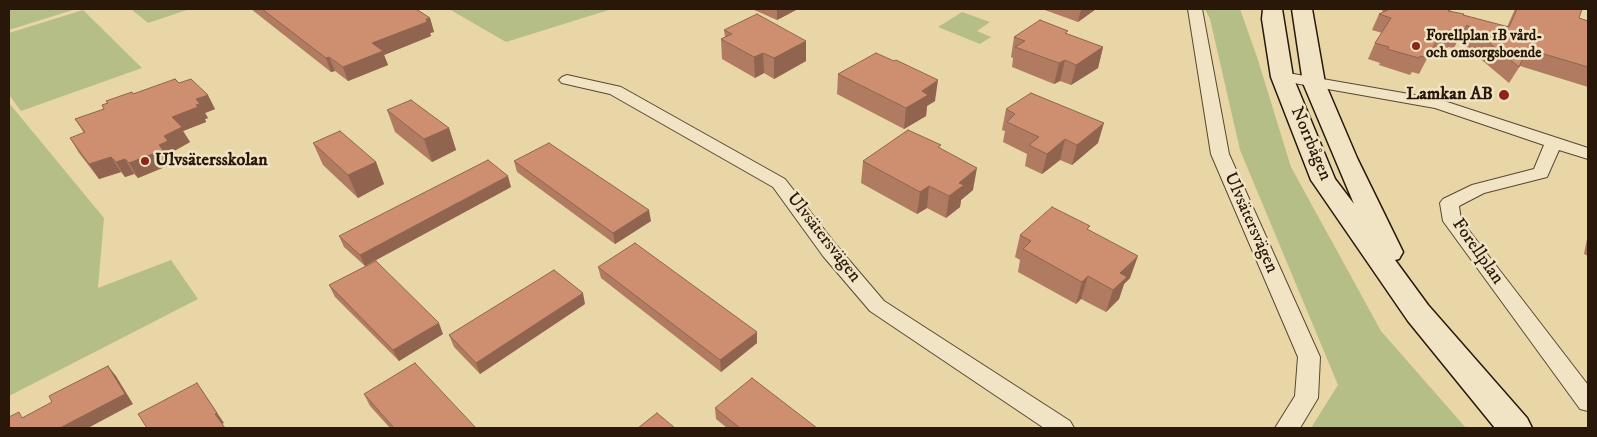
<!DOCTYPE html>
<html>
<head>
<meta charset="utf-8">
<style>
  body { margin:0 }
  #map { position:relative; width:1597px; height:437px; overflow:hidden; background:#e8d6a6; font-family:"IM FELL DW Pica",serif }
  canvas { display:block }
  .frame { position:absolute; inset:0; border:10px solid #291809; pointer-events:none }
</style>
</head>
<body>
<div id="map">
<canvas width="1597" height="437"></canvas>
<div class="frame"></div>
</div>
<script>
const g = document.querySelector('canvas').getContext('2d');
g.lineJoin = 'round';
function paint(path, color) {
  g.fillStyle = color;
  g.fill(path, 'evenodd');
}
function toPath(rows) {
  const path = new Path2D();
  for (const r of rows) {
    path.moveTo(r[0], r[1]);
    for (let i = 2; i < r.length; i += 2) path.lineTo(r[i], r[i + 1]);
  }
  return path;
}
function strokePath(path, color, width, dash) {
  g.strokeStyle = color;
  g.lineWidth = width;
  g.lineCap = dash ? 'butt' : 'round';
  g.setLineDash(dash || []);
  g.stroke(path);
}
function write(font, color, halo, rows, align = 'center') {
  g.font = font + ' "IM FELL DW Pica",serif';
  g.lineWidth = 5;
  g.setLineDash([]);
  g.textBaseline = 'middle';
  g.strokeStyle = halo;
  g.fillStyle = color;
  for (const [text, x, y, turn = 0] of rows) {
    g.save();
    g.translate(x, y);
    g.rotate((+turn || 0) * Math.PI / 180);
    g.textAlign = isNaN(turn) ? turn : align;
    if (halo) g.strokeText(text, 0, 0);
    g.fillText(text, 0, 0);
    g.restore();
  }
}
paint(toPath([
  [9,9,76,9,9,30],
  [131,9,190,9,148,23],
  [449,9,612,9,506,42],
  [1205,9,1240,9,1257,57,1291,167,1381,331,1466,428,1311,428,1338,385,1240,150,1210,19],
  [83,10,142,68,21,111,9,95,9,33],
  [962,12,990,22,977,31,991,37,980,44,938,27],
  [9,103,104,218,98,288,171,260,198,299,9,396]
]), '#b6be87');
const street = toPath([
  [1188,9,1202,9,1229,154,1320,357,1318,398,1300,428,1275,428,1295,396,1298,357,1211,154,1188,9],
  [1282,72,1438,99,1588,148,1588,159,1559,150,1547,177,1484,193,1459,206,1461,220,1588,385,1588,411,1580,409,1443,221,1440,203,1443,199,1472,185,1534,169,1544,145,1435,108,1277,80,1274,77,1277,74,1282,72],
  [567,75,621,87,785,179,837,246,884,301,1070,421,1074,428,1044,428,870,311,823,256,773,187,610,94,562,83,559,80,562,77,567,75]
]);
const secondary = toPath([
  [1263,9,1282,9,1293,77,1335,179,1354,204,1303,83,1292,9,1312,9,1325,83,1357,158,1403,252,1399,259,1395,260,1428,305,1527,418,1532,428,1495,428,1408,321,1311,180,1271,77,1262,19,1263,9]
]);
strokePath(street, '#594830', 2);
strokePath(secondary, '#291809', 3);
paint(street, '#f0e4c5');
paint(secondary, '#f0e4c5');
paint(toPath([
  [251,9,416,9,430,18,434,32,430,33,431,36,384,55,388,65,348,81,335,71,331,72],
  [752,9,796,9,796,10,777,20],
  [1042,9,1096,9,1078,22],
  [1381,9,1452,9,1450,11,1507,27,1515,9,1582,9,1579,18,1588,21,1588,87,1520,66,1509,83,1458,40,1454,48,1448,47,1443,57,1430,53,1419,74,1412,72,1410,75,1379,65,1380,63,1368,59,1375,43,1382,33,1372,30,1379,14,1383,12],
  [724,30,806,41,806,61,774,79,764,73,755,78,722,59,721,39,725,37],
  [1067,34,1103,47,1098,68,1071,85,1060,81,1054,84,1012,67,1013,58,1011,57,1014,37],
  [838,74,935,101,927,106,926,116,904,129,837,94],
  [179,83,215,109,205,113,208,118,205,119,206,122,183,131,190,142,174,151,177,156,169,159,172,164,138,178,134,174,125,177,121,172,99,179,79,153,70,138,84,133,75,119,104,109,102,105,107,103,106,101],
  [1006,109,1098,143,1072,165,1060,160,1042,174,1025,166,1027,154,1003,142,1005,131,1002,130],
  [387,110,449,128,456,150,432,162,395,132],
  [313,143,376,162,384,184,358,198,323,165],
  [940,149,973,190,961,200,960,207,946,218,927,208,917,214,861,183,863,161],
  [514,161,651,221,615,244,517,172],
  [511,187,365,266,344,247,339,236],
  [1089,230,1130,278,1124,284,1119,299,1106,312,1081,299,1076,304,1018,272,1020,260,1015,257,1020,235],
  [1588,234,1588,256,1584,254],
  [598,267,757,343,721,372,601,278],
  [329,285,443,334,399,361,335,297],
  [585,304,480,374,454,347,449,335],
  [364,394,476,428,390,428,370,406],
  [715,408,817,428,727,428,716,419]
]), '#b17b61');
paint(toPath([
  [777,9,796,9,796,10,777,20],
  [1081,9,1096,9,1078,22],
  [430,18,434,32,430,33,431,36,384,55,388,65,348,81,343,67,372,43],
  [806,41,806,61,774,79,774,58],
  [1103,47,1098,68,1071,85,1076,65],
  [763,53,764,73,755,78,754,57],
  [329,57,335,71,331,72,326,58],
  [1065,60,1060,81,1054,84,1059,63],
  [938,80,935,101,927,106,926,116,904,129,906,108,922,91],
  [208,95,215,109,205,113,208,118,205,119,206,122,183,131,190,142,174,151,177,156,169,159,172,164,138,178,129,163,159,145,164,136,172,117,196,105,196,99],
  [1104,123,1098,143,1072,165,1077,145],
  [449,128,456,150,432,162,424,139],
  [1065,139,1060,160,1042,174,1047,154],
  [111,157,121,172,99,179,89,164],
  [125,159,134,174,125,177,116,162],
  [376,162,384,184,358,198,348,175],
  [977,168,973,190,961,200,960,207,946,218,949,196,959,183],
  [508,176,511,187,365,266,360,255],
  [929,186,927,208,917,214,920,192],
  [649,210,651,221,615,244,613,233],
  [1138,256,1130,278,1124,284,1119,299,1106,312,1113,290,1120,273],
  [1088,276,1081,299,1076,304,1082,282],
  [583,293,585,304,480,374,476,363],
  [439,323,443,334,399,361,393,350],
  [757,332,757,343,721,372,720,360],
  [108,366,116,376,133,404,88,428,60,428],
  [197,383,224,423,222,424,215,414]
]), '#90644f');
const building = toPath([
  [262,9,416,9,430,18,426,19,427,22,372,43,383,51,343,67,329,57,326,58,262,9],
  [1390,9,1450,9,1448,11,1464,14,1463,15,1509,27,1517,9,1582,9,1579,18,1588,21,1588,67,1527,49,1519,67,1467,25,1462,33,1449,30,1452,41,1438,38,1427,58,1420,56,1419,58,1387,49,1389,47,1375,43,1391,18,1379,14,1390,9],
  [757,14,806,41,774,58,763,53,754,57,721,39,732,34,724,30,757,14],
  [1040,20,1068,31,1065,33,1103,47,1076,65,1065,60,1059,63,1015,47,1025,41,1014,37,1040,20],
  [876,53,894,61,896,60,938,80,922,91,928,95,906,108,838,74,876,53],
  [175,79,179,83,191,79,208,95,196,99,200,104,196,105,198,107,172,117,182,127,164,136,168,141,159,145,163,150,129,163,125,159,116,162,111,157,89,164,70,138,85,132,75,119,104,109,102,105,108,103,106,101,132,92,133,94,175,79],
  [1031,93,1104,123,1077,145,1065,139,1047,154,1029,145,1039,137,1007,122,1015,114,1006,109,1031,93],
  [411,100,449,128,424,139,387,110,411,100],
  [908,130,941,145,938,147,977,168,959,183,964,185,949,196,929,186,920,192,863,161,908,130],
  [340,131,376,162,348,175,313,143,340,131],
  [549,143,649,210,613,233,514,161,549,143],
  [488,160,508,176,360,255,339,236,488,160],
  [1052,207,1090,226,1087,229,1138,256,1120,273,1127,277,1113,290,1088,276,1082,282,1023,249,1031,241,1020,235,1052,207],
  [635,243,757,332,720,360,598,267,635,243],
  [376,261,439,323,393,350,329,285,376,261],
  [554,270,583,293,476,363,449,335,554,270],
  [415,363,476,428,394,428,364,394,415,363],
  [108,366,125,394,60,428,9,428,9,417,19,412,22,418,52,402,49,396,108,366],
  [752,378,817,428,740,428,715,408,752,378],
  [197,383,217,413,215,414,225,428,147,428,138,414,197,383],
  [657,413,675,428,638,428,657,413]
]);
paint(building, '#ce8f71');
strokePath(building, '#90644f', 1);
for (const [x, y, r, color] of [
  [1416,46,5,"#8f2418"],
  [1504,95,6,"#8f2418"],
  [145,161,5,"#8f2418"]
]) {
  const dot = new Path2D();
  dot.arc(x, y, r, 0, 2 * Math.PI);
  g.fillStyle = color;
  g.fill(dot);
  strokePath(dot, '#f0e4c5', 2);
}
write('bold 15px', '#291809', '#f0e4c5', [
  ["Forellplan 1B vård-",1426,37],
  ["och omsorgsboende",1426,54]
], 'left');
write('bold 18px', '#291809', '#f0e4c5', [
  ["Lamkan AB",1493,95],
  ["Ulvsätersskolan",155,161,"left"]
], 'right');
write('18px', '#291809', '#f0e4c5', [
  ["Norrbågen",1310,144,67],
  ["Ulvsätersvägen",1250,223,66],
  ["Ulvsätersvägen",823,238,52],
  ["Forellplan",1477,252,55]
]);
</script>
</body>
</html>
